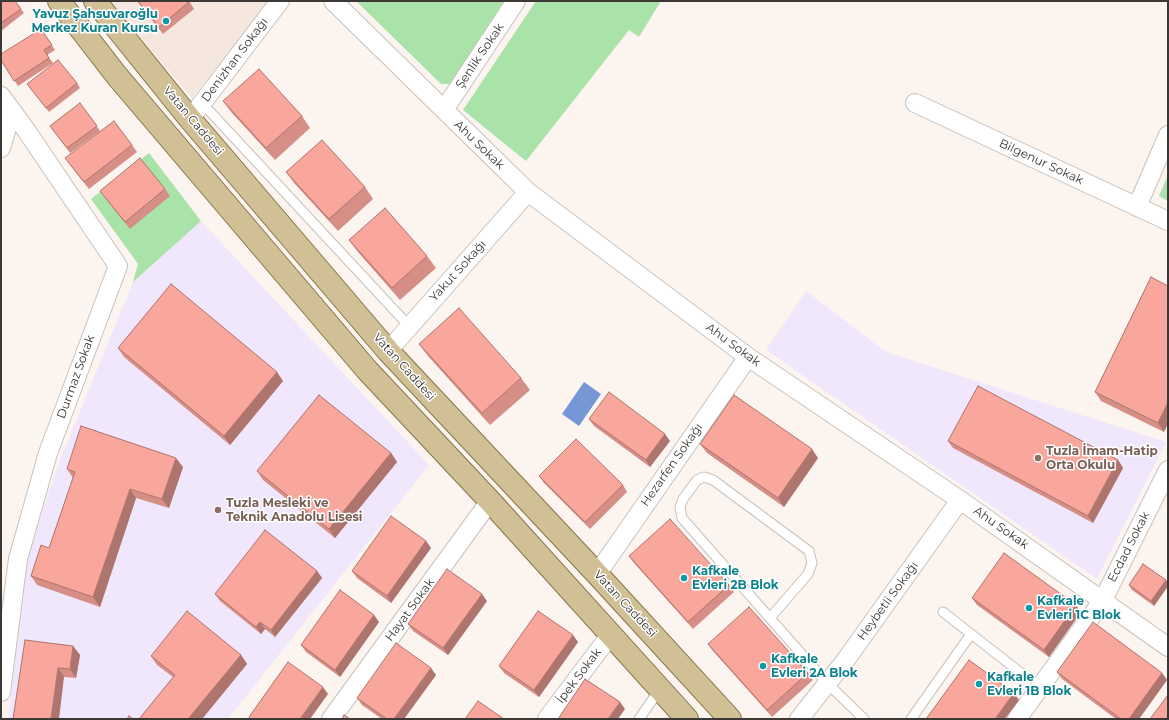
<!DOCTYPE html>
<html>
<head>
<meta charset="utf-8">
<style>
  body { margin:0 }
  #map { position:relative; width:1169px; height:720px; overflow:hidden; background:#fbf4ef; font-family:Montserrat,sans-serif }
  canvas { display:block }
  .frame { position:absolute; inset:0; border:2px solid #3b3836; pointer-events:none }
</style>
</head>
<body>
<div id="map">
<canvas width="1169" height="720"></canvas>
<div class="frame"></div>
</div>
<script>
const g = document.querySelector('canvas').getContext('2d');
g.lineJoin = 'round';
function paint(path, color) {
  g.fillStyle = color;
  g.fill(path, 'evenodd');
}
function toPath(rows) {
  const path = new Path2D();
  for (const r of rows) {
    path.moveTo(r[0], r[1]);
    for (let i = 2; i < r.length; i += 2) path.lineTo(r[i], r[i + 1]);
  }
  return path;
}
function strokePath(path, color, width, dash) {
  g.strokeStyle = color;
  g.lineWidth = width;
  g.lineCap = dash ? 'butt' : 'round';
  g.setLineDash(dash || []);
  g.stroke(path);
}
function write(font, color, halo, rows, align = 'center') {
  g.font = font + ' Montserrat,sans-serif';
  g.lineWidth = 3;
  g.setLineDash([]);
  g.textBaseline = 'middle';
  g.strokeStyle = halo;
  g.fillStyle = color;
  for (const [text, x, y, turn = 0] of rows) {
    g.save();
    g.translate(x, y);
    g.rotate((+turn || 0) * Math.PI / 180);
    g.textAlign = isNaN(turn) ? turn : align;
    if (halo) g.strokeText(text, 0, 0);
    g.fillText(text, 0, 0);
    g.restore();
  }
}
paint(toPath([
  [110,1,270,1,192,98]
]), '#f5e7dd');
paint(toPath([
  [201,221,429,465,228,719,8,719,27,555,60,460,133,282],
  [806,291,886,352,1166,442,1097,579,766,350]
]), '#f0e7fc');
paint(toPath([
  [356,1,504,1,450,84,441,84],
  [536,1,661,1,639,37,629,30,526,161,463,110],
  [149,153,201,221,133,282,138,264,91,199],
  [1168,175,1168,201,1159,196]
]), '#a9e3aa');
paint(toPath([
  [584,382,601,394,579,426,562,414]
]), '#7597d5');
const lane = toPath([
  [202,103,409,326],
  [943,612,1021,673],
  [770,618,808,574,812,563,809,551,713,480,704,477,697,480,683,499,680,507,682,518,827,683,864,719],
  [639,719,660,689],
  [911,719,971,634]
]);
const street = toPath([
  [333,1,528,192,748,357,960,500,1168,647],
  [1,96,26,130,118,266,48,453,18,559,1,692],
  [915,103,1168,221],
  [444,110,516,1],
  [190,119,280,1],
  [1,148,12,111],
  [1137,207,1168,135],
  [388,351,528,192],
  [597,574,748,357],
  [331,719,490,501],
  [547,719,611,634],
  [799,719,845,661,960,500],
  [1017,719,1103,600,1168,470]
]);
const primary = toPath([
  [59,1,117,76,367,370,490,501,687,719],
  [95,1,190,119,388,351,597,574,730,719]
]);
strokePath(lane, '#c8c1bc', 11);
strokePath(street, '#c8c1bc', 20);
strokePath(primary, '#887447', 24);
strokePath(lane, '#fff', 9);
strokePath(street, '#fff', 18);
strokePath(primary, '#d1bf96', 22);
paint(toPath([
  [1,1,15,1,24,13,1,31],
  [137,1,189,1,194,9,163,34],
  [41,29,55,50,47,55,53,63,18,86,1,60],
  [77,83,80,88,49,112,27,84],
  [223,101,302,116,310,128,275,160,232,113],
  [80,103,100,131,70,153,50,126],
  [132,145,137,152,89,189,70,165],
  [286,172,365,187,373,199,338,231,295,184],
  [165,189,170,196,130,229,105,198,100,191],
  [349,240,427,256,436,268,400,300,358,252],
  [1151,277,1164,432,1101,401,1095,392],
  [419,344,521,378,530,390,490,425,428,356],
  [118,348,283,381,230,445,124,357],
  [589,419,670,441,650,467,594,426],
  [948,441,1118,460,1123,468,1093,523,953,448],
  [700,444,818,458,784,507,707,453],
  [391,453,397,462,335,538,263,480,257,471],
  [183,467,169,508,136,498,100,607,37,585,31,576,49,548,73,478,67,469],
  [539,476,623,485,627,492,590,529,544,483],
  [426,541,431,548,391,603,357,578,352,571],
  [629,556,729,585,734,592,693,629,634,563],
  [317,571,322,578,275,637,265,629,261,634,220,601,215,594],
  [1168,583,1168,586,1154,606,1132,590,1129,585],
  [972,598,1081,612,1049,657,977,605],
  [487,601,448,655,413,631,408,624],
  [374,615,379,622,340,677,306,652,301,645],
  [578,642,539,697,504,673,499,666],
  [708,644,808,673,813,680,772,717,713,651],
  [73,646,80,655,76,678,64,677,13,719],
  [241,655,247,664,202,719,139,719,173,677,157,665,151,656],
  [1057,672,1162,673,1167,680,1139,719,1116,719,1062,679],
  [436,675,404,719,382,719,362,705,357,698]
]), '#d68f87');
paint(toPath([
  [277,372,283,381,230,445,224,436],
  [1168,402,1168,424,1164,432,1158,423],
  [665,434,670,441,650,467,646,460],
  [812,449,818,458,784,507,778,498],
  [391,453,397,462,335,538,329,529],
  [176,458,183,467,169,508,162,499],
  [1118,460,1123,468,1093,523,1088,516],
  [130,489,136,498,100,607,93,597],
  [426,541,431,548,391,603,387,596],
  [317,571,322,578,275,637,271,630],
  [1166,580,1168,583,1168,586,1154,606,1151,601],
  [482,594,487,601,448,655,443,648],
  [1076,605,1081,612,1049,657,1044,650],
  [374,615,379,622,340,677,335,670],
  [260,622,265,629,261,634,256,627],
  [573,635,578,642,539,697,534,690],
  [73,646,80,655,76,678,70,669],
  [241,655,247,664,202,719,188,719],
  [58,668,64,677,59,719,51,719],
  [431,668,436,675,404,719,394,719],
  [1162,673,1167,680,1139,719,1129,719],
  [323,687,328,694,310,719,300,719],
  [1014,693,1019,700,1005,719,995,719],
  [620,702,625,709,618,719,608,719]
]), '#ae746e');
const building = toPath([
  [1,1,15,1,21,9,1,23,1,1],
  [138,1,189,1,189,2,159,27,138,1],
  [41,29,52,45,44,50,49,58,14,81,1,60,1,54,41,29],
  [58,60,77,83,46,108,27,84,58,60],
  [259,69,302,116,266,148,223,101,259,69],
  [80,103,97,126,67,148,50,126,80,103],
  [114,121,132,145,84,182,65,158,114,121],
  [322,140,365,187,329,219,286,172,322,140],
  [140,158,165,189,125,222,100,191,140,158],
  [385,208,427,256,392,288,349,240,385,208],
  [1151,277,1168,286,1168,402,1158,423,1095,392,1151,277],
  [171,284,277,372,224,436,118,348,171,284],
  [459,308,521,378,482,413,419,344,459,308],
  [978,386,1118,460,1088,516,948,441,978,386],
  [609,392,665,434,646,460,589,419,609,392],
  [319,395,391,453,329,529,257,471,319,395],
  [734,395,812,449,778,498,700,444,734,395],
  [81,426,176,458,162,499,130,489,93,597,31,576,41,545,49,548,75,472,67,469,81,426],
  [576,439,623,485,585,522,539,476,576,439],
  [391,516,426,541,387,596,352,571,391,516],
  [670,519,729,585,688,622,629,556,670,519],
  [265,530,317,571,271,630,260,622,256,627,215,594,265,530],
  [1004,553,1076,605,1044,650,972,598,1004,553],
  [1143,564,1166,580,1151,601,1129,585,1143,564],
  [447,569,482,594,443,648,408,624,447,569],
  [340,590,374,615,335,670,301,645,340,590],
  [749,607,808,673,767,710,708,644,749,607],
  [187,611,241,655,188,719,139,719,175,675,151,656,187,611],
  [538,611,573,635,534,690,499,666,538,611],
  [1093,622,1162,673,1129,719,1121,719,1057,672,1093,622],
  [25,640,73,646,70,669,58,668,51,719,13,719,25,640],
  [396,643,431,668,394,719,387,719,357,698,396,643],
  [969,660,1014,693,995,719,926,719,969,660],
  [288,662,323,687,300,719,251,719,249,717,288,662],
  [585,679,620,702,608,719,558,719,585,679],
  [1168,695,1168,719,1150,719,1168,695],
  [478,701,504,719,465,719,478,701],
  [344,715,350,719,342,719,344,715],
  [129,716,133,719,127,719,129,716]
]);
paint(building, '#f9a69d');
strokePath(building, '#ae746e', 1);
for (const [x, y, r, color] of [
  [166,21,4,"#0f9aa8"],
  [1038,458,4,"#8d6e63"],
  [218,510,4,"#8d6e63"],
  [684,578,4,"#0f9aa8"],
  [1029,608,4,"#0f9aa8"],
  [763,666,4,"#0f9aa8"],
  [979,684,4,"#0f9aa8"]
]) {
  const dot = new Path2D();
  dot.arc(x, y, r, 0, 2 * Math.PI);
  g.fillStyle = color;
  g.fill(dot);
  strokePath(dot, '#fff', 1.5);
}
write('bold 12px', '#0d838f', '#fff', [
  ["Yavuz Şahsuvaroğlu",158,14,"right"],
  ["Merkez Kuran Kursu",158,28,"right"],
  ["Kafkale",692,571],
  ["Evleri 2B Blok",692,585],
  ["Kafkale",1037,601],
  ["Evleri 1C Blok",1037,615],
  ["Kafkale",771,659],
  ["Evleri 2A Blok",771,673],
  ["Kafkale",987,677],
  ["Evleri 1B Blok",987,691]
], 'left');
write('12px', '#3b3836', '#fff', [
  ["Şenlik Sokak",480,56,-56],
  ["Denizhan Sokağı",235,60,-53],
  ["Vatan Caddesi",193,121,50],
  ["Ahu Sokak",479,145,44],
  ["Bilgenur Sokak",1041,162,25],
  ["Yakut Sokağı",458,271,-48],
  ["Ahu Sokak",733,345,36],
  ["Vatan Caddesi",404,367,48],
  ["Durmaz Sokak",76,377,-70],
  ["Hezarfen Sokağı",672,465,-55],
  ["Ahu Sokak",1001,528,35],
  ["Ecdad Sokak",1129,547,-63],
  ["Heybetli Sokağı",888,601,-54],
  ["Vatan Caddesi",625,604,47],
  ["Hayat Sokak",410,610,-54],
  ["İpek Sokak",579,676,-53]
]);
write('bold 12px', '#785e54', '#fff', [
  ["Tuzla İmam-Hatip",1046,451],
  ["Orta Okulu",1046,465],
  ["Tuzla Mesleki ve",226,503],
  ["Teknik Anadolu Lisesi",226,517]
], 'left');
</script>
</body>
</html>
